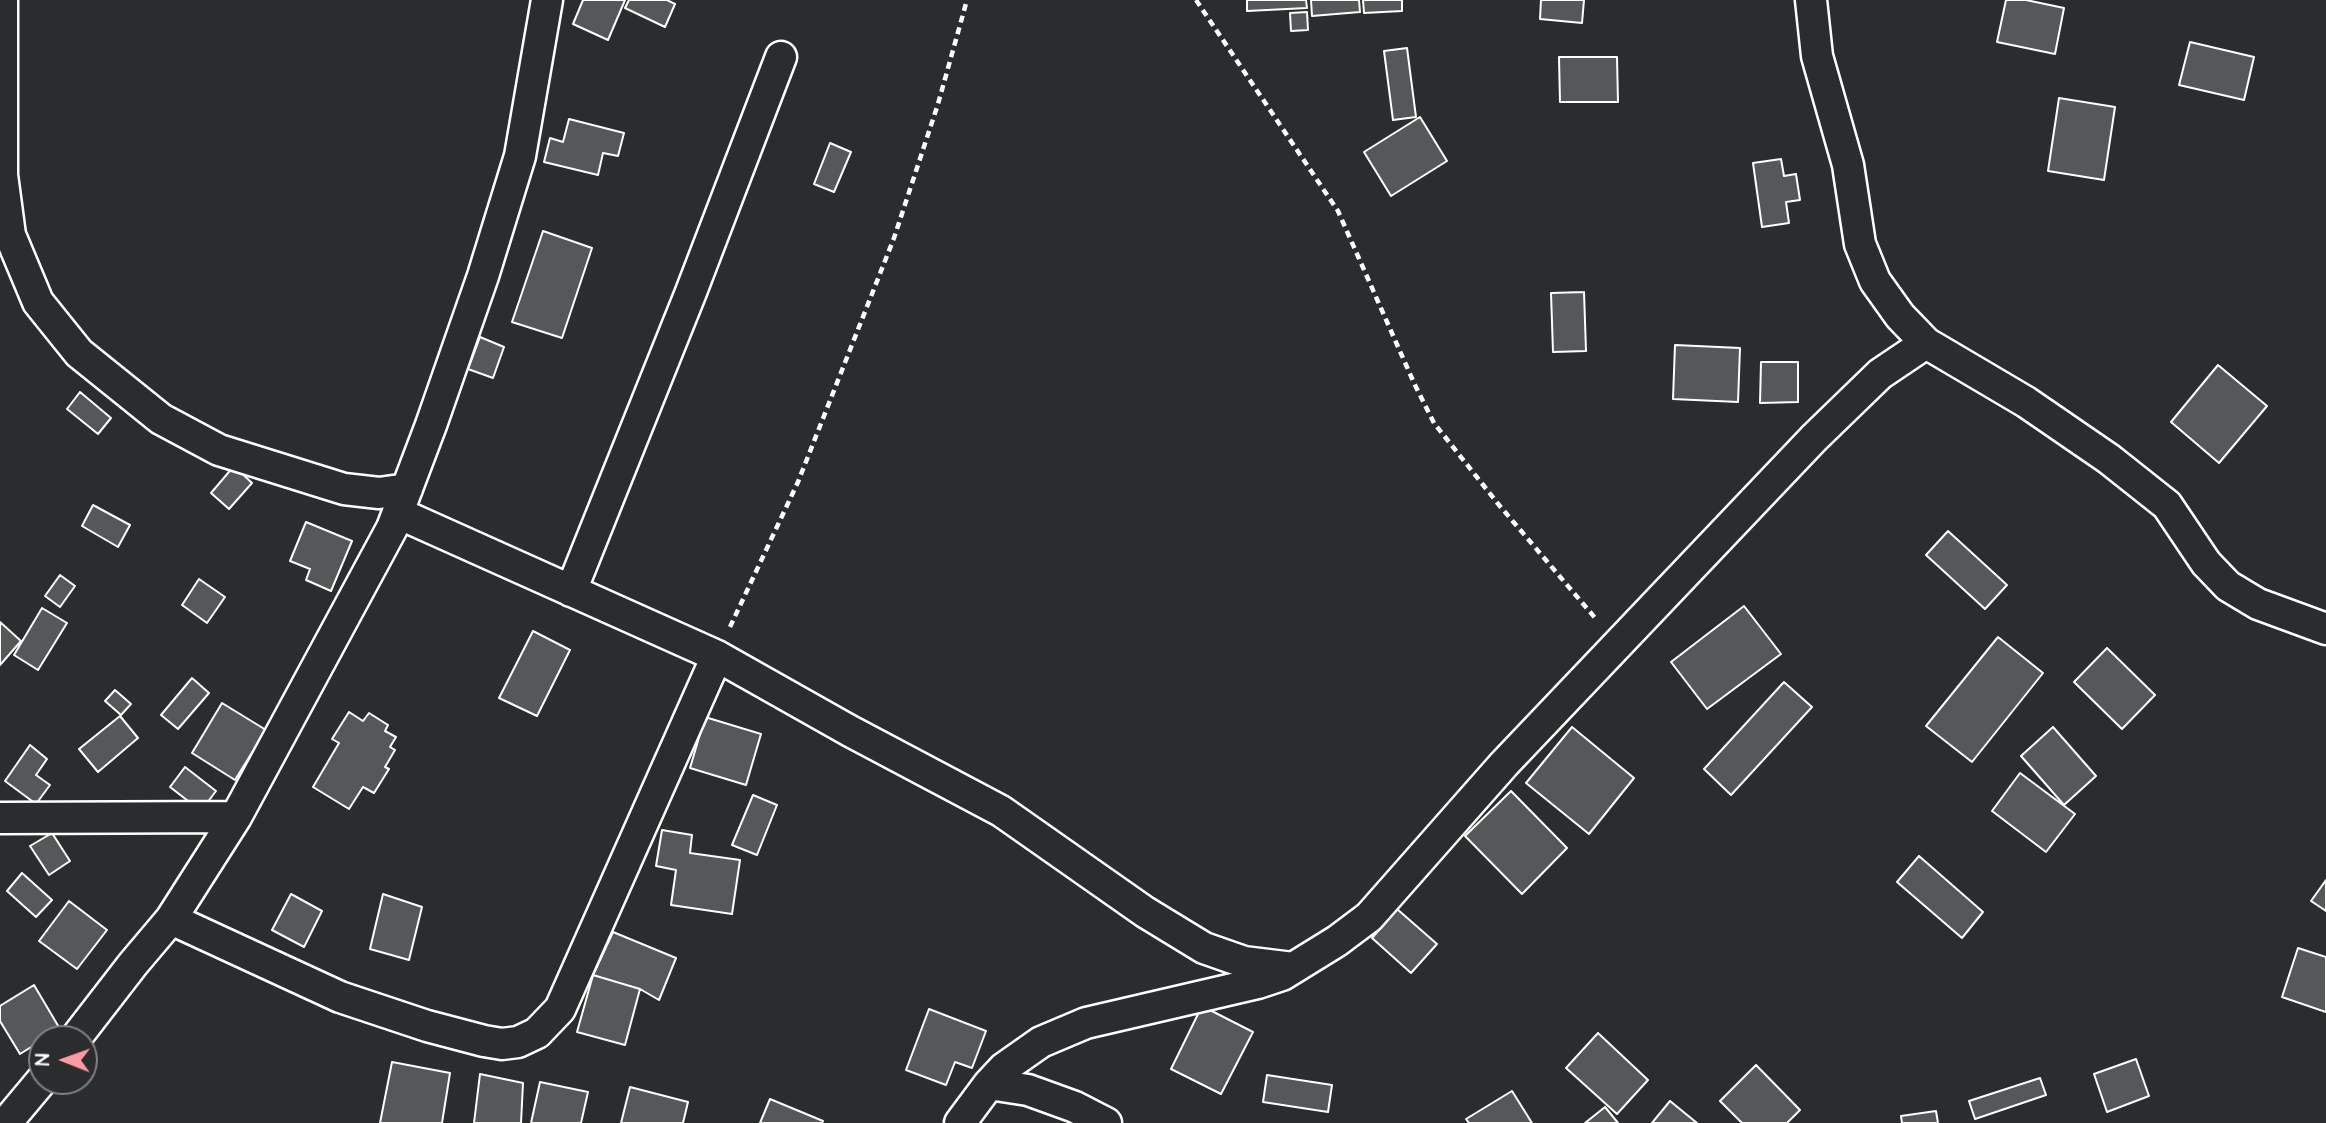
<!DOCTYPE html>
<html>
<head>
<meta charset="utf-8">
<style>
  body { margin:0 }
  #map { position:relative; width:2326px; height:1123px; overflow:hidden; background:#2a2d2e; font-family:"Architects Daughter",sans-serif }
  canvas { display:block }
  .north { position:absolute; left:28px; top:1025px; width:70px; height:70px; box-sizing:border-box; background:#2a2d2e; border:2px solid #7f8182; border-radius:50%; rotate:271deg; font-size:19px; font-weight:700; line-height:28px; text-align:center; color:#fff }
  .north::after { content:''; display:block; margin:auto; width:24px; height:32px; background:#ff9aa2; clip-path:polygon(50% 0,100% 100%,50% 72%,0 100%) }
</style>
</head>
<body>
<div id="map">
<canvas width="2326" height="1123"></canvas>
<div class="north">N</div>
</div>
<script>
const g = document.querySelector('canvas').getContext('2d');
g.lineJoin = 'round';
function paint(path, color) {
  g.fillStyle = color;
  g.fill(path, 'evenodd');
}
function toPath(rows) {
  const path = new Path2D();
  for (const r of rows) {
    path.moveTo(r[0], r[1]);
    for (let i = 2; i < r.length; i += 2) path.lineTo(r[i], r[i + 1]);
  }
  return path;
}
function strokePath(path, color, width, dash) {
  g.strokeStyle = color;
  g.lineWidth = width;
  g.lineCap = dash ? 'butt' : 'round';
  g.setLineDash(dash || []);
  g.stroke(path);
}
const building = toPath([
  [583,0,625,0,608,40,573,24,583,0],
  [629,0,667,0,675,4,665,27,625,8,629,0],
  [1247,0,1306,0,1307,8,1247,11,1247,0],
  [1311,0,1359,0,1360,12,1312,16,1311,0],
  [1363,0,1402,0,1402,11,1364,13,1363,0],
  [1541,0,1584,0,1582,23,1540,19,1541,0],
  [2006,0,2026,0,2064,8,2055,54,1997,42,2006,0],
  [1307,12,1308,30,1291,31,1290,13,1307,12],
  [2190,42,2254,57,2244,100,2179,85,2190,42],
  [1407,48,1416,117,1393,120,1384,51,1407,48],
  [1559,57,1617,57,1618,102,1560,102,1559,57],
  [2059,98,2115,107,2104,180,2048,171,2059,98],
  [1420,117,1447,161,1391,196,1364,152,1420,117],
  [569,119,624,133,618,156,603,153,598,175,544,162,550,138,563,142,569,119],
  [830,143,851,152,834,192,814,184,830,143],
  [1781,159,1784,176,1796,174,1800,200,1786,202,1789,223,1762,227,1753,163,1781,159],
  [543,231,592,248,562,338,512,322,543,231],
  [1584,292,1586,351,1553,352,1551,293,1584,292],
  [480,337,504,347,493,378,468,369,480,337],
  [1675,345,1740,348,1738,402,1673,399,1675,345],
  [1761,362,1798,362,1798,402,1760,403,1761,362],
  [2218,365,2267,406,2219,463,2171,422,2218,365],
  [80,392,111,418,98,434,67,409,80,392],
  [234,466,252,483,229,509,211,493,234,466],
  [93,505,130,525,118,547,82,526,93,505],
  [306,522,352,541,331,591,306,580,310,569,290,561,306,522],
  [1948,531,2007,585,1985,609,1926,555,1948,531],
  [60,575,75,586,60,607,45,596,60,575],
  [199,579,225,597,207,623,182,605,199,579],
  [1744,606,1781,654,1707,709,1671,662,1744,606],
  [42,608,67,623,38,670,14,655,42,608],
  [0,622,21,641,0,665,0,622],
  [533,631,570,650,537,716,499,698,533,631],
  [1998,637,2043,673,1972,762,1926,726,1998,637],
  [2107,648,2155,695,2122,729,2074,682,2107,648],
  [192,678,209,693,178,729,161,715,192,678],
  [1784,682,1812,707,1731,795,1704,769,1784,682],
  [115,690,131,704,121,715,105,701,115,690],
  [222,703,266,730,235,780,192,753,222,703],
  [349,712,363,721,369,713,388,725,385,731,396,737,390,747,395,750,385,767,389,769,374,793,363,787,349,809,313,787,339,743,332,739,349,712],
  [120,716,138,738,98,772,79,749,120,716],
  [705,717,761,734,746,785,690,768,705,717],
  [1572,727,1634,778,1589,834,1526,783,1572,727],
  [2053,727,2096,776,2064,805,2021,756,2053,727],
  [30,745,47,759,36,775,50,785,36,804,5,781,30,745],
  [185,767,216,791,201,811,170,787,185,767],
  [2020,773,2075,814,2046,852,1992,811,2020,773],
  [1511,791,1567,848,1522,894,1465,836,1511,791],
  [753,795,777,805,757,855,732,845,753,795],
  [662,830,692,835,690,853,740,860,732,914,671,905,676,870,656,866,662,830],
  [52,833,70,861,49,875,30,846,52,833],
  [1919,856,1983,912,1962,938,1897,882,1919,856],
  [22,873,52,900,36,917,7,891,22,873],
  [2326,880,2326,911,2311,901,2326,880],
  [291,894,322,911,304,947,272,930,291,894],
  [383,894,422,907,409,960,370,949,383,894],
  [69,901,107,930,77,969,39,941,69,901],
  [1397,909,1437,944,1411,973,1372,938,1397,909],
  [613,932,676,958,659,1000,640,989,593,975,613,932],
  [2298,948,2326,957,2326,1012,2282,997,2298,948],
  [593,975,640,989,625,1045,577,1032,593,975],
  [34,985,60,1029,20,1054,0,1021,0,1006,34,985],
  [1202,1006,1253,1032,1221,1094,1171,1069,1202,1006],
  [929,1009,986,1031,972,1068,955,1062,946,1085,906,1070,929,1009],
  [1598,1033,1648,1080,1617,1114,1566,1068,1598,1033],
  [2136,1059,2149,1096,2107,1112,2094,1074,2136,1059],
  [392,1062,450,1073,442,1123,380,1123,392,1062],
  [1756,1065,1800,1110,1787,1123,1742,1123,1720,1101,1756,1065],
  [480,1074,523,1083,521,1123,474,1123,480,1074],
  [1267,1075,1332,1085,1328,1112,1263,1102,1267,1075],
  [2040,1078,2046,1095,1975,1119,1969,1101,2040,1078],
  [540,1082,588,1092,581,1123,531,1123,540,1082],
  [630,1087,688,1102,683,1123,621,1123,630,1087],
  [1512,1091,1532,1123,1469,1123,1466,1119,1512,1091],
  [770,1099,823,1121,822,1123,760,1123,770,1099],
  [1670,1101,1697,1123,1652,1123,1670,1101],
  [1605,1107,1618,1123,1585,1123,1605,1107],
  [1936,1111,1938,1123,1902,1123,1901,1116,1936,1111]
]);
paint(building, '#555758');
strokePath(building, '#fff', 2);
const minor = toPath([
  [2,0,2,175,10,235,38,302,79,353,161,419,219,450,344,489,379,493,407,489],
  [1811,0,1817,56,1848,165,1860,244,1875,281,1900,316,1926,343,2026,402,2109,459,2167,505,2206,563,2228,586,2258,604,2326,629],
  [398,513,717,656,850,731,1001,811,1145,912,1204,948,1244,962,1293,968],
  [571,591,691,292,781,57],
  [0,818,236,817],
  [171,919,340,997,427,1026,484,1041,502,1044,518,1042,537,1033,560,1009,717,656],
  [75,1039,133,964,171,919,236,817,392,528,431,425,483,276,520,156,547,0],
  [989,1084,1028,1090,1075,1107,1106,1123],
  [6,1123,42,1080],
  [960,1123,989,1084,1004,1068,1041,1042,1086,1023,1258,983,1282,975,1337,941,1369,917,1504,764,1814,438,1880,374,1926,343]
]);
strokePath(minor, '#fff', 35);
strokePath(toPath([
  [1196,0,1338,211,1414,383,1434,423,1499,505,1596,619],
  [730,627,798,482,894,238,938,104,967,0]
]), '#fff', 4.5, [7, 5]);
strokePath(minor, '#2a2d2e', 30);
</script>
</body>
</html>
